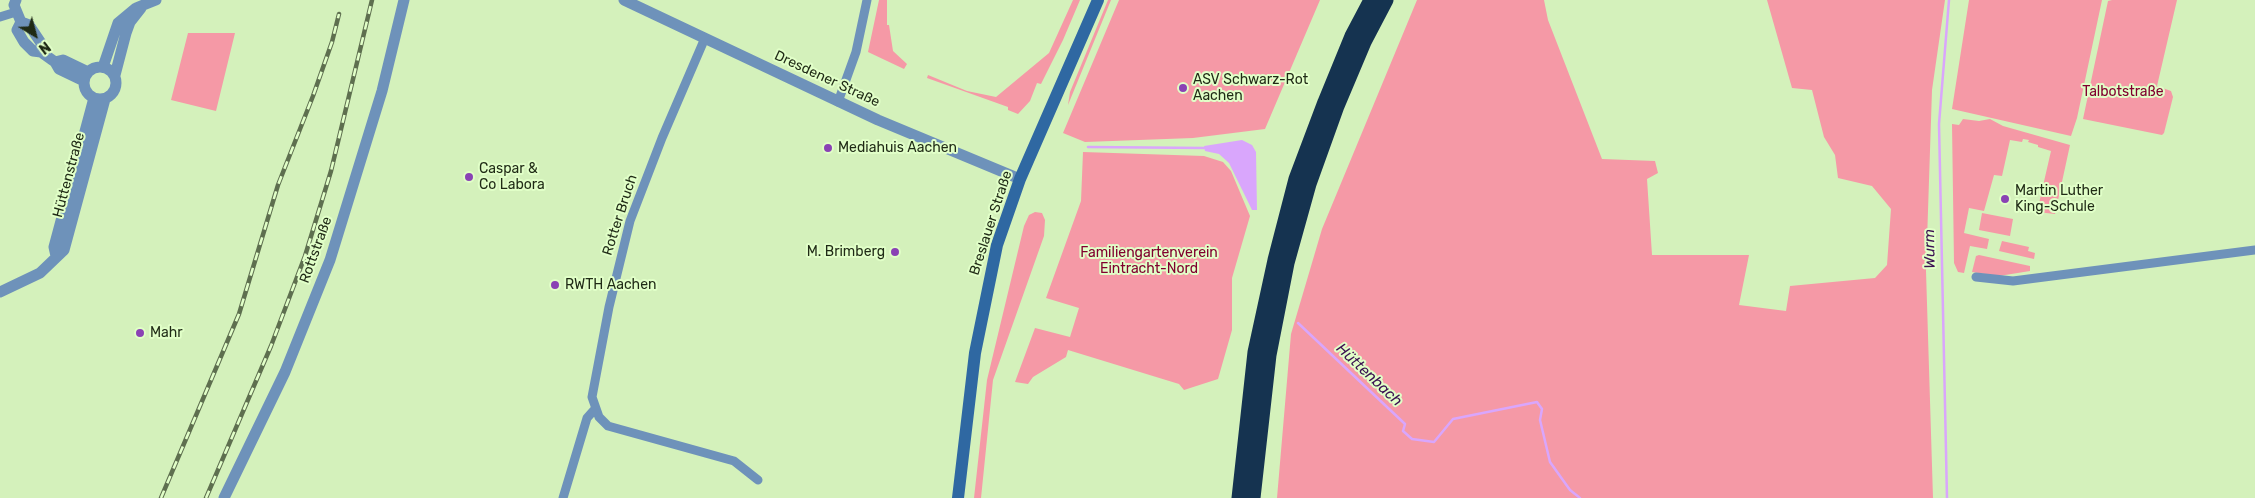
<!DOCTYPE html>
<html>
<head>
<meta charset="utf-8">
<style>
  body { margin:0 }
  #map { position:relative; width:2255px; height:498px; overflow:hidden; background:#d4f1bb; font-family:Rubik,sans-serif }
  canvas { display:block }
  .north { position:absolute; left:10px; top:10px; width:50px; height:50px; -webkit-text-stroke:4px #e1ffc8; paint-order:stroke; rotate:143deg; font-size:14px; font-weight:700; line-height:20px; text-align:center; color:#1f2a15 }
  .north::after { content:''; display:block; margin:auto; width:18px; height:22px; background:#1f2a15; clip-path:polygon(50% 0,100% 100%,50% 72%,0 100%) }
</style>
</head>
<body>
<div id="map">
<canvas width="2255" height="498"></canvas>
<div class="north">N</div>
</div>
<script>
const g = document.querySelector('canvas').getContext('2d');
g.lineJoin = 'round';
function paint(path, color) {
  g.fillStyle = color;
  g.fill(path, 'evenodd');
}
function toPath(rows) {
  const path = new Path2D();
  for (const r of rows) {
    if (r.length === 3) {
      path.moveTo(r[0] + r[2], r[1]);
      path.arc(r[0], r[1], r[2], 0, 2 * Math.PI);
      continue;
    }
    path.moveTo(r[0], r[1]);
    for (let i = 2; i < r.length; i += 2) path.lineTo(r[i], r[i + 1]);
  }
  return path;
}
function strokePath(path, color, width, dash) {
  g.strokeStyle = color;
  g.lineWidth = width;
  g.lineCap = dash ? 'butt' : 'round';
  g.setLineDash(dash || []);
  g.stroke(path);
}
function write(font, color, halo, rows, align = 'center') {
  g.font = font + ' Rubik,sans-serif';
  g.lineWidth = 4;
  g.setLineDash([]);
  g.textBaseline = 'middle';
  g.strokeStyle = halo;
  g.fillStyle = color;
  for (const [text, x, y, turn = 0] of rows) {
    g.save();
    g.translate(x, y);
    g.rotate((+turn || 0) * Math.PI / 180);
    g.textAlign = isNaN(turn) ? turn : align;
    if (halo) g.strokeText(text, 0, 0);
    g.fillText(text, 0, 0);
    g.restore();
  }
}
paint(toPath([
  [879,0,887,0,887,25,889,25,893,51,907,64,904,69,868,52],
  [1073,0,1080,0,1063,40,1041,84,1037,83,1030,101,1018,114,1008,110,1008,107,927,78,928,75,967,91,996,97,1049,53],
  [1108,0,1111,0,1068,105,1070,92],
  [1119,0,1320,0,1265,129,1193,138,1085,142,1063,133],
  [1417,0,1544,0,1548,20,1602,159,1655,161,1658,173,1647,179,1652,255,1749,255,1739,305,1786,311,1790,286,1875,278,1887,265,1891,209,1872,186,1838,178,1835,155,1824,137,1812,90,1792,88,1767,0,1945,0,1932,90,1926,271,1933,498,1277,498,1291,334,1322,229],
  [1969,0,2102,0,2077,118,2071,136,1952,109],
  [2112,0,2177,0,2157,86,2171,91,2173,97,2164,133,2162,135,2083,119,2108,1],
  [188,33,235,33,216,111,171,100],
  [1963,119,1979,121,1990,119,2003,126,2070,145,2055,214,2037,212,2051,151,2038,147,2038,145,2028,142,2029,140,2023,139,2022,142,2010,140,2002,176,1994,175,1984,211,1969,208,1964,233,1989,239,1987,249,1970,246,1964,273,1958,272,1954,263,1952,124,1959,125],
  [1083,152,1204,156,1223,162,1231,171,1250,216,1232,278,1232,330,1218,379,1184,390,1179,384,1068,350,1066,357,1033,377,1028,384,1015,382,1035,328,1070,337,1079,308,1046,298,1081,201],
  [1035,212,1042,213,1045,220,1044,236,993,380,981,498,974,498,987,380,1024,226,1029,215],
  [1982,213,2013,219,2010,236,1979,230],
  [2002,241,2029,247,2028,251,2035,253,2034,259,1999,251],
  [1979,255,2030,266,2030,271,1999,276,1972,272,1976,256]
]), '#f599a6');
paint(toPath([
  [1242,140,1252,145,1256,152,1257,210,1252,210,1229,163,1219,154,1205,151,1204,146]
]), '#d9a6fc');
strokePath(toPath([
  [1088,147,1206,148],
  [1298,323,1405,424,1403,431,1412,439,1434,442,1453,419,1537,402,1542,409,1540,420,1550,462,1570,490,1580,498],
  [1947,498,1939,124,1949,0]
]), '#d9a6fc', 2.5);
strokePath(toPath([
  [0,17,16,12],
  [705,38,662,138,630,221,609,307,592,397,599,417,608,426,734,461,758,480],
  [838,102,856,52,867,0],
  [1976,277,2013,281,2255,250],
  [563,498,587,418,595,409]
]), '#6e92ba', 9);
strokePath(toPath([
  [16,0,14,5,21,22,17,30,24,42,33,51,41,52,55,62,59,69,84,81],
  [624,0,878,120,1020,179],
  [21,22,29,25,41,43,41,52],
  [55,62,63,60,88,72],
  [100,83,16],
  [103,67,118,23,136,8,156,0],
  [115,75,126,33,130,22,141,8],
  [56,256,54,247,94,98],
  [0,292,40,273,64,250,105,99],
  [224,498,285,372,330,260,382,91,404,0]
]), '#6e92ba', 11);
strokePath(toPath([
  [958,498,975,353,997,245,1020,179,1098,0]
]), '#2f68a2', 12);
strokePath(toPath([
  [1239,498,1255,352,1275,260,1296,179,1325,102,1352,36,1371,0],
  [1253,498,1269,355,1287,263,1309,184,1337,106,1364,42,1386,0]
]), '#153350', 15);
const rail = toPath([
  [161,498,239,314,278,185,313,96,332,42,339,14],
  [206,498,271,346,305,256,331,171,372,0]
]);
strokePath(rail, '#5e6f4f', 4.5);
strokePath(rail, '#e1ffc8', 2.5, [8]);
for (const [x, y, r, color] of [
  [1183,88,5,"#8a42b4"],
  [828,148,5,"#8a42b4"],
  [469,177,5,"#8a42b4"],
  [2005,199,5,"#8a42b4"],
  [895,252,5,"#8a42b4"],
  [555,285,5,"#8a42b4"],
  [140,333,5,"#8a42b4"]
]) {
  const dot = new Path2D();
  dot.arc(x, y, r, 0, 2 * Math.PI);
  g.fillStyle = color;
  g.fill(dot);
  strokePath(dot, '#e1ffc8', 2);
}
write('14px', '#1f2a15', '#e1ffc8', [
  ["Dresdener Straße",827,79,25],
  ["Hüttenstraße",69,175,-75],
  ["Rotter Bruch",620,215,-72],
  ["Breslauer Straße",991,223,-72],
  ["Rottstraße",316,250,-70]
]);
write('14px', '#1f2a15', '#e1ffc8', [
  ["ASV Schwarz-Rot",1193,80],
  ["Aachen",1193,96],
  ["Mediahuis Aachen",838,148],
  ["Caspar &",479,169],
  ["Co Labora",479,185],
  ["Martin Luther",2015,191],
  ["King-Schule",2015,207],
  ["M. Brimberg",885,252,"right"],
  ["RWTH Aachen",565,285],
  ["Mahr",150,333]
], 'left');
write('14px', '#80002f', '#e1ffc8', [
  ["Talbotstraße",2123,92],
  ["Familiengartenverein",1149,253],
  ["Eintracht-Nord",1149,269]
]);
write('italic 15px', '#3b1152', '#e1ffc8', [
  ["Wurm",1930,249,-91],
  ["Hüttenbach",1369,375,43]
]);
</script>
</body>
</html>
